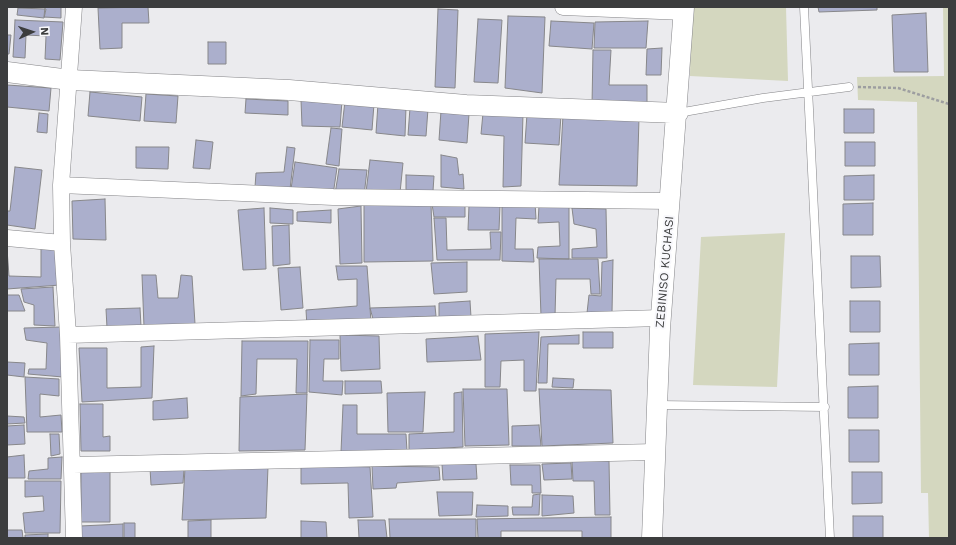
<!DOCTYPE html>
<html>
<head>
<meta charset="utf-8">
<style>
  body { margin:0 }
  #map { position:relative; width:956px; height:545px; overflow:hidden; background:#ebebee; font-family:"Work Sans",sans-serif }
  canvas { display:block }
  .frame { position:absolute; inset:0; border:8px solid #3c3d3e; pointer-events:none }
  .north { position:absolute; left:12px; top:12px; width:40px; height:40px; -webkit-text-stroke:3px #f8f8fc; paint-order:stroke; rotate:87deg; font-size:11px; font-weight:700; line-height:16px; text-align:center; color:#3c3d3e }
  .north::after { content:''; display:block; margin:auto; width:14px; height:18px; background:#3c3d3e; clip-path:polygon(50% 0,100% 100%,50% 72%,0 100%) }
</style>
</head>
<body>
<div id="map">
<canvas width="956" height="545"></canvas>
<div class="frame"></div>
<div class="north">N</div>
</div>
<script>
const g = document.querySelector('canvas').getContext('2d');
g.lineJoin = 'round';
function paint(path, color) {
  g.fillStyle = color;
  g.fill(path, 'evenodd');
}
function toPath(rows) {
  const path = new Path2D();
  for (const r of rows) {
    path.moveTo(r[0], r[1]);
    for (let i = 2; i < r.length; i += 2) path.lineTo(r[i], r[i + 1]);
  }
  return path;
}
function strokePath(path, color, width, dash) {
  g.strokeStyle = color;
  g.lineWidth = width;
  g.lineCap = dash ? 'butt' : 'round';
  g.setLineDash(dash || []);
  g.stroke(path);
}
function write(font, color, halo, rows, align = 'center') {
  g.font = font + ' "Work Sans",sans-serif';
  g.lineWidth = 4;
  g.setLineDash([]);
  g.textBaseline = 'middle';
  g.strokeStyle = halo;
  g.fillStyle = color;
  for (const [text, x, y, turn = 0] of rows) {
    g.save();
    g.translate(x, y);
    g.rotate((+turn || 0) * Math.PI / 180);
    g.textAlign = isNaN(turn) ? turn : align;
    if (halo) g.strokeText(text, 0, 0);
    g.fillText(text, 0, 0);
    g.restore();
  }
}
paint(toPath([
  [691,7,786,7,788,81,690,76],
  [943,7,949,7,949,538,929,538,928,493,921,493,917,102,858,100,857,77,944,76],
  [785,233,777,387,693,385,701,237]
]), '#d4d7bf');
const building = toPath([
  [45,7,61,7,61,18,44,17,45,7],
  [148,7,149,23,122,23,122,48,100,49,98,8,148,7],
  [818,7,877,7,877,10,819,12,818,7],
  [18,8,46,9,44,18,17,15,18,8],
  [438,9,458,10,455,88,435,87,438,9],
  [926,13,928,72,894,72,892,15,926,13],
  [508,16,545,17,542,93,505,88,508,16],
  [478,19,502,20,498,83,474,82,478,19],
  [15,20,63,22,60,60,45,59,46,36,26,35,25,58,13,57,15,20],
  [551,21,594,23,592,49,549,46,551,21],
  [648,21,646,48,594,48,595,22,648,21],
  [7,35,11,35,9,54,7,54,7,35],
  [208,42,226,42,226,64,208,64,208,42],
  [662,48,661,75,646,75,647,49,662,48],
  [593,50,611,50,609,85,647,85,647,103,592,105,593,50],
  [7,85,51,88,49,111,7,107,7,85],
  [90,92,142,97,140,121,88,116,90,92],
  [146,94,178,96,176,123,144,121,146,94],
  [246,99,288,101,288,115,245,113,246,99],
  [301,100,342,101,340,127,302,126,301,100],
  [345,101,374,104,372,130,342,127,345,101],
  [378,104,406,107,405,136,376,133,378,104],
  [410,108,428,109,426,136,408,135,410,108],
  [844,109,874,109,874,133,844,133,844,109],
  [441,111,469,114,467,143,439,140,441,111],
  [39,113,48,114,47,133,37,132,39,113],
  [483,113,523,114,521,186,503,187,504,136,481,134,483,113],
  [527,114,561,115,559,145,525,143,527,114],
  [563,115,639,118,637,186,559,185,563,115],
  [331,128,342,129,339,166,326,164,331,128],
  [196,140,213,142,210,169,193,168,196,140],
  [845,142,875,142,875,166,845,166,845,142],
  [136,147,169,147,168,169,136,168,136,147],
  [287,147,295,148,290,189,255,187,256,173,284,172,287,147],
  [441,155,457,158,459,175,463,174,464,189,441,187,441,155],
  [370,160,403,163,400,193,366,192,370,160],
  [295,162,337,168,333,195,291,189,295,162],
  [15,167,42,170,35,229,7,225,7,211,10,211,15,167],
  [339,169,367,170,364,196,335,194,339,169],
  [406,175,434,176,433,191,406,190,406,175],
  [874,175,874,200,844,200,844,176,874,175],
  [105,199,106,240,73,239,72,201,105,199],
  [502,201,535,203,536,219,516,218,515,249,533,249,534,262,502,261,502,201],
  [873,203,873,235,843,235,843,204,873,203],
  [364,204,431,204,433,261,364,262,364,204],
  [432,204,465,204,465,217,434,217,432,204],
  [469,205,500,206,499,230,468,230,469,205],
  [361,206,362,263,340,264,338,209,361,206],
  [539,206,569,207,569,259,537,258,538,247,560,246,559,222,538,223,539,206],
  [264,208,266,269,243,270,238,210,264,208],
  [270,208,293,210,293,224,270,223,270,208],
  [572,208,606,209,607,258,572,258,572,249,597,247,596,229,574,224,572,208],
  [331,210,331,223,297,221,297,212,331,210],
  [434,218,446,218,447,250,491,249,490,232,501,232,500,260,437,260,434,218],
  [289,225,290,264,273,266,272,226,289,225],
  [58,247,60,285,7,289,7,249,9,276,41,277,41,248,58,247],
  [851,256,880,256,881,287,851,288,851,256],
  [539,259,598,259,600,294,591,294,590,279,556,279,555,316,541,316,539,259],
  [613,260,612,313,587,313,589,295,601,296,602,262,613,260],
  [467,262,467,292,434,294,431,263,467,262],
  [336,266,367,266,371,322,307,327,306,310,357,306,357,279,338,280,336,266],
  [300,267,303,308,281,310,278,268,300,267],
  [142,275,156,275,158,298,178,298,181,275,192,276,195,324,144,327,142,275],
  [53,287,55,326,34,325,34,305,24,302,21,289,53,287],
  [7,295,19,295,25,311,7,311,7,295],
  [470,301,471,317,439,317,439,303,470,301],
  [850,301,880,301,880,332,850,332,850,301],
  [435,306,436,316,373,319,370,308,435,306],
  [140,308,141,326,107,328,106,309,140,308],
  [62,327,63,377,28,374,29,369,46,369,47,343,26,340,24,328,62,327],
  [539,332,536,391,524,391,524,360,501,361,500,387,485,387,485,334,539,332],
  [583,332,613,332,613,348,583,348,583,332],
  [340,335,379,336,380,369,341,371,340,335],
  [579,335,579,344,548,344,547,383,538,383,541,337,579,335],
  [478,336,481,360,427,362,426,339,478,336],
  [310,340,339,340,339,359,324,359,323,381,343,381,342,395,309,392,310,340],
  [242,341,308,341,307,393,296,393,297,359,257,359,256,394,241,396,242,341],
  [879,343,879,375,849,375,849,344,879,343],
  [154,346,152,398,82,402,79,348,107,348,107,388,141,387,141,347,154,346],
  [7,362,25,363,24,377,7,375,7,362],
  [25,377,59,379,59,396,40,394,40,417,61,415,62,432,27,432,25,377],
  [553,378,574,379,573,388,552,387,553,378],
  [345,381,381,381,382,393,345,394,345,381],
  [878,386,878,418,848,418,848,387,878,386],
  [463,389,507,389,509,445,465,446,463,389],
  [539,389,611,390,613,443,542,446,539,389],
  [425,392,423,432,388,432,387,393,425,392],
  [462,392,463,447,409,450,409,434,454,432,454,393,462,392],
  [307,394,305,450,239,451,240,397,307,394],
  [187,398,188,418,153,420,153,401,187,398],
  [80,404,103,404,103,437,110,436,110,451,81,451,80,404],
  [343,405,357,405,357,434,406,434,407,451,341,452,343,405],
  [7,416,24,417,25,423,7,424,7,416],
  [24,425,25,444,7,445,7,426,24,425],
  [539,425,541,446,512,446,512,426,539,425],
  [849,430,879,430,879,462,849,462,849,430],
  [50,434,59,434,60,454,51,456,50,434],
  [24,455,25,478,7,478,7,457,24,455],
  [62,457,61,479,28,479,29,471,48,469,48,458,62,457],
  [572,461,609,461,610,515,595,515,594,481,573,481,572,461],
  [571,463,572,479,544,480,542,464,571,463],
  [442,464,476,464,477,479,443,480,442,464],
  [301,465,370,467,373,517,349,518,348,483,301,484,301,465],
  [510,465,540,465,541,493,532,493,532,485,511,485,510,465],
  [372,466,439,467,440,480,397,483,396,488,373,489,372,466],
  [268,467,266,518,182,520,185,468,268,467],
  [150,468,184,469,183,483,151,485,150,468],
  [110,469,110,522,81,522,81,470,110,469],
  [852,472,882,472,882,503,852,504,852,472],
  [25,481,61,481,60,533,25,533,23,513,44,511,43,496,25,497,25,481],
  [437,492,473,492,472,515,439,516,437,492],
  [540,494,539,515,513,515,512,507,532,507,533,495,540,494],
  [542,495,573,496,574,513,542,516,542,495],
  [477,505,508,506,508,516,476,517,477,505],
  [853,516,883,516,883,538,853,538,853,516],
  [611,517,611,538,582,538,582,531,501,531,501,538,478,538,477,519,611,517],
  [389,519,476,519,476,538,390,538,389,519],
  [211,520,211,538,188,538,188,521,211,520],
  [358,520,385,520,387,538,359,538,358,520],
  [301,521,326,522,327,538,301,538,301,521],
  [124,523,135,523,135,538,124,538,124,523],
  [123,524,123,538,81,538,80,526,123,524],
  [7,530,22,530,23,538,7,538,7,530],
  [48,534,48,538,25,538,25,535,48,534]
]);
paint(building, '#abafcc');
strokePath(building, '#87878a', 1);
const service = toPath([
  [804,7,830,538],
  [678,113,763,98,849,87],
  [658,405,825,407]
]);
const minor = toPath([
  [74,7,61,185,62,243,68,335,74,538],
  [563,7,684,12],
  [61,185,333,197,670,201],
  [7,238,62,243],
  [68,335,661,318],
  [73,465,655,452]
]);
const tertiary = toPath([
  [7,72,70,80,289,90,466,105,678,113],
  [652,538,660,329,684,7]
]);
strokePath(service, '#848487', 9);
strokePath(minor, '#848487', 17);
strokePath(tertiary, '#848487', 21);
strokePath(toPath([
  [858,87,898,88,949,104]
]), '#9d9ea0', 2.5, [3, 2]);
strokePath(service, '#fff', 8);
strokePath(minor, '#fff', 16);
strokePath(tertiary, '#fff', 20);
write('12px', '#3c3d3e', '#f8f8fc', [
  ["ZEBINISO KUCHASI",665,272,-85]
]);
</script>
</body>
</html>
